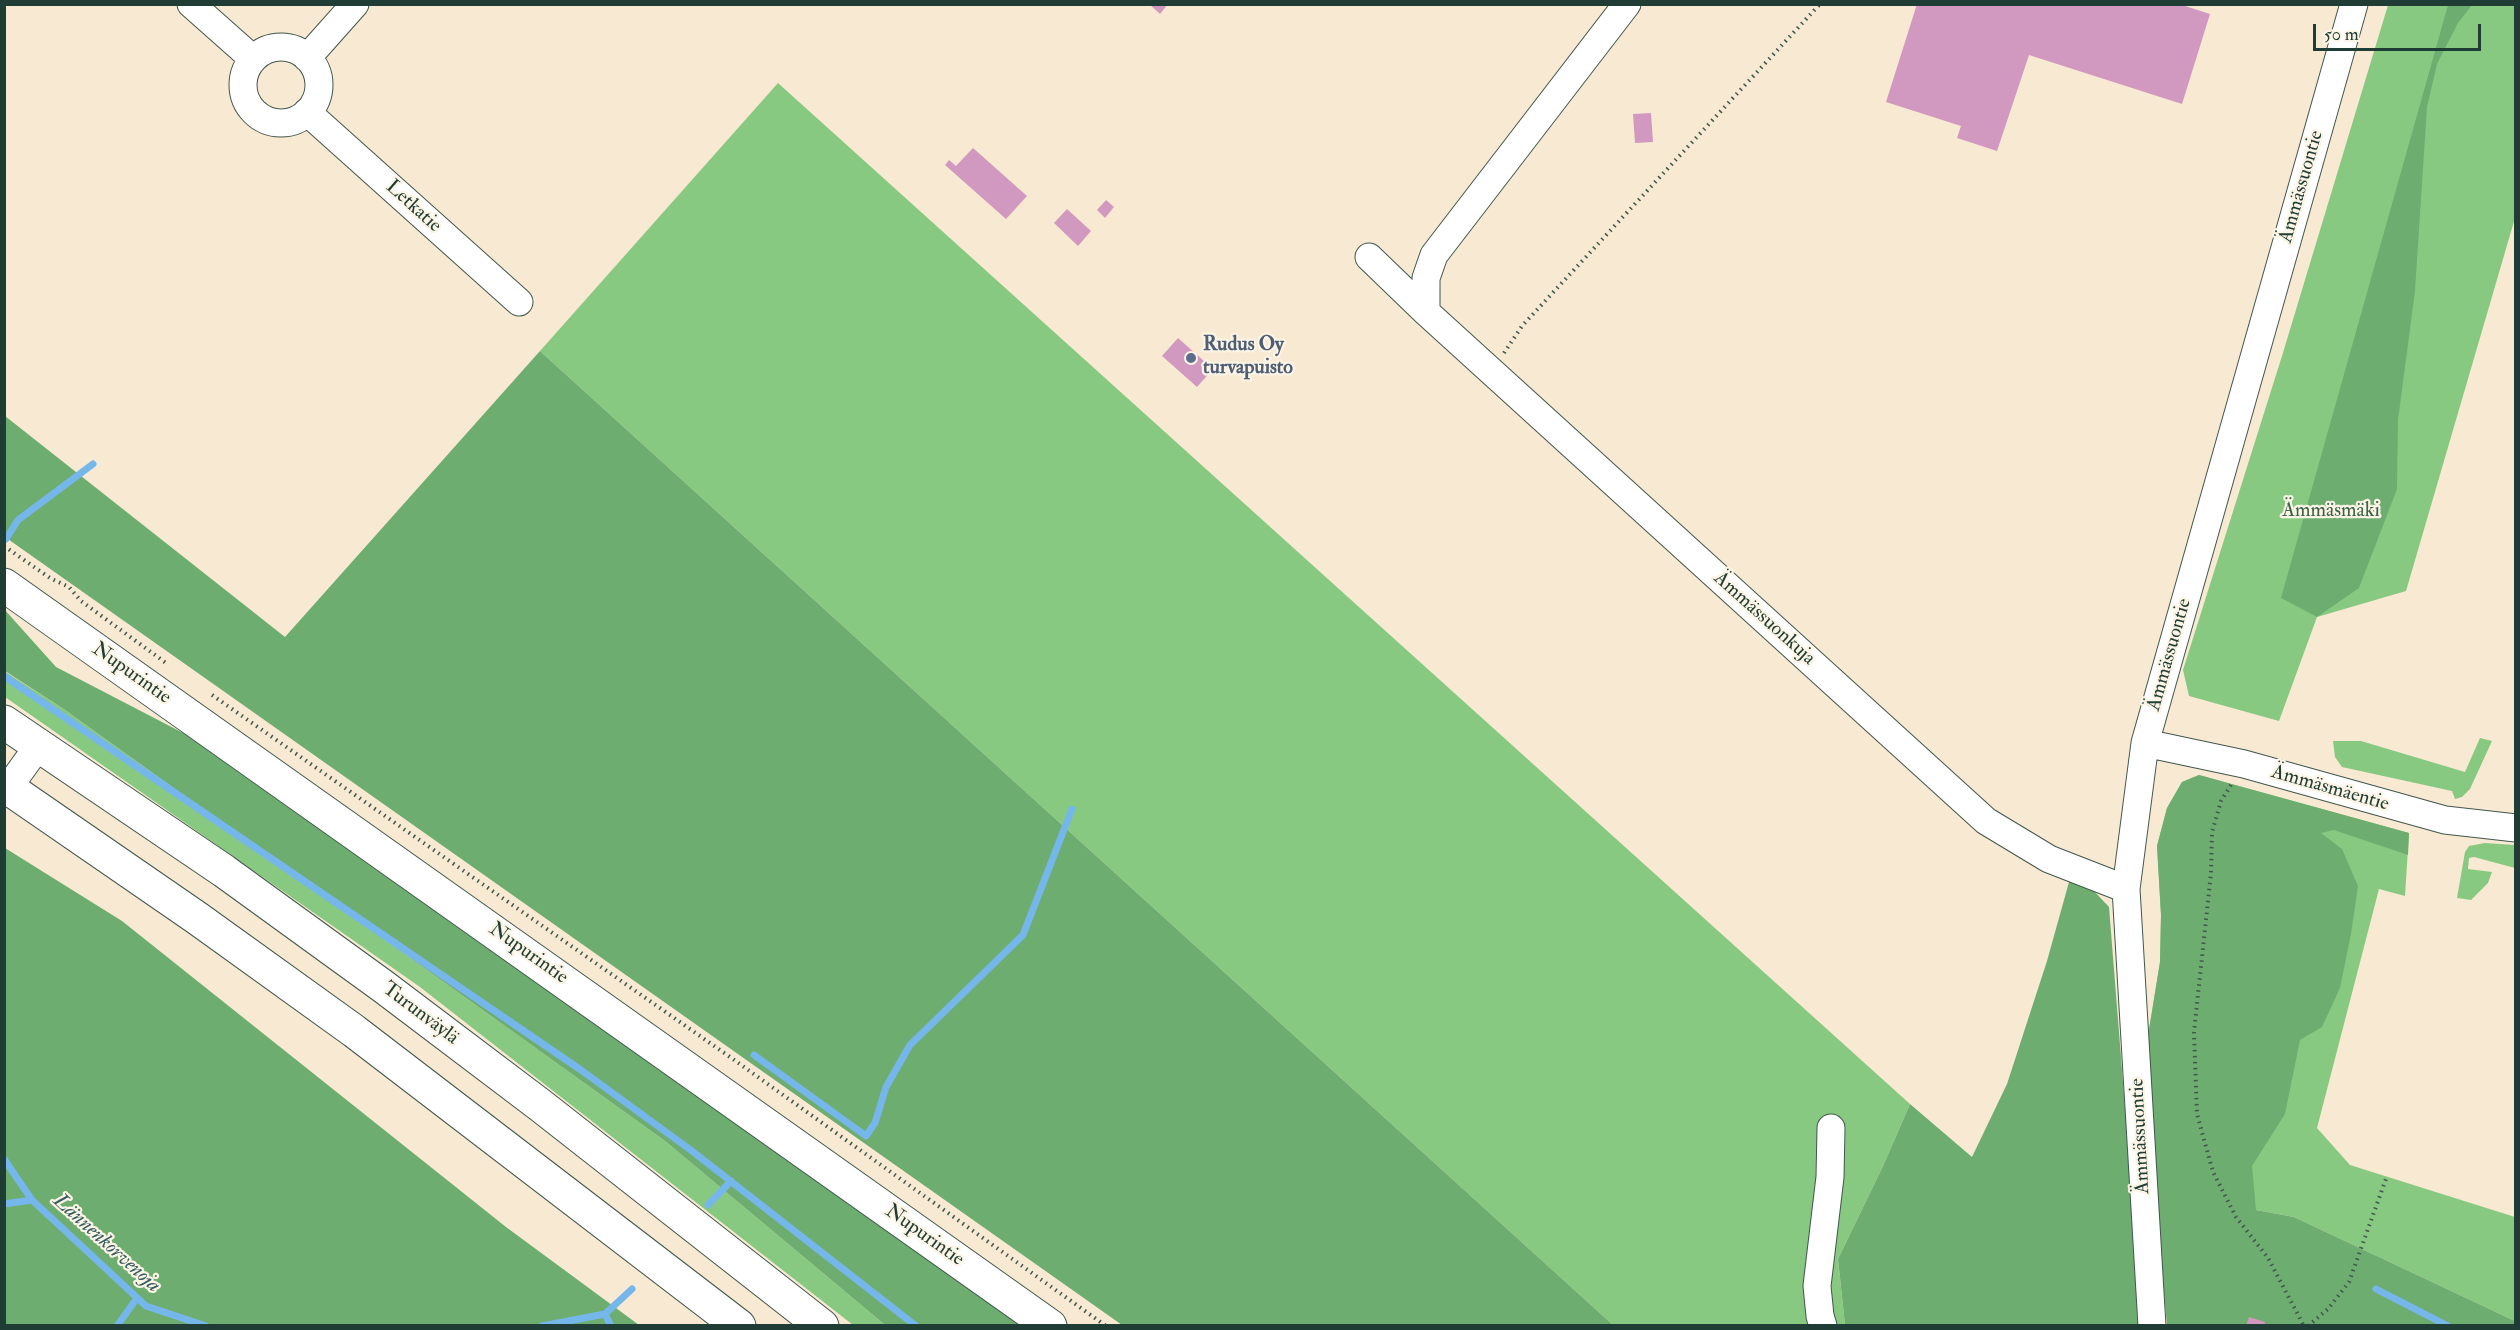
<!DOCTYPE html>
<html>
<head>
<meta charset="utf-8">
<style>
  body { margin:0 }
  #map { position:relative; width:2520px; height:1330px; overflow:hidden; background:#f8e9d2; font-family:"IM FELL Double Pica",serif }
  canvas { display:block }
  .frame { position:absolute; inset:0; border:6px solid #1f3d34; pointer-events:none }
  .scale { position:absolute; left:2313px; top:24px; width:168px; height:27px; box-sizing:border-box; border:3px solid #1f3d34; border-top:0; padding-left:8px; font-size:18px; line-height:21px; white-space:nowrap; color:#1f3d34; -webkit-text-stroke:4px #fcf5e5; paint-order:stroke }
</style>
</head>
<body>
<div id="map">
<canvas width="2520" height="1330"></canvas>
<div class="frame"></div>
<div class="scale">50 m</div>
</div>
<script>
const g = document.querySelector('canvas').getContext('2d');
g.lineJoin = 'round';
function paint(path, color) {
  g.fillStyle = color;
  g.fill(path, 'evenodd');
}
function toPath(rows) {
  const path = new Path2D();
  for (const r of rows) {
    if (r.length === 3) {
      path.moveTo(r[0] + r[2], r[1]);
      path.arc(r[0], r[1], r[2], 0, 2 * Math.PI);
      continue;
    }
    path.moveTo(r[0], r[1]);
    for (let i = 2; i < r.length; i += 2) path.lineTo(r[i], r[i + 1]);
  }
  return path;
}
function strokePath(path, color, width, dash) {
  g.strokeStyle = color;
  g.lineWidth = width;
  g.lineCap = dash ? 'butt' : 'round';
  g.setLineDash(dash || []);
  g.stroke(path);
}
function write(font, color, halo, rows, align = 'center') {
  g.font = font + ' "IM FELL Double Pica",serif';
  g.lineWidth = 4.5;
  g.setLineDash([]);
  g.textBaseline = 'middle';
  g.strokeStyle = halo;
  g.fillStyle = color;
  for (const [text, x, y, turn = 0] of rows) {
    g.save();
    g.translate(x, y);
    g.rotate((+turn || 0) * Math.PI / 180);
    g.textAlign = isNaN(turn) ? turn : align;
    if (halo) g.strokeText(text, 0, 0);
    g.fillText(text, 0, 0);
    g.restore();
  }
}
paint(toPath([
  [2388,5,2515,5,2515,218,2406,591,2317,617,2279,721,2189,696,2183,670,2282,356],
  [778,83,1910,1104,1883,1166,1838,1259,1845,1325,1613,1325,540,351],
  [4,671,65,710,665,1141,885,1325,853,1325,420,987,5,697],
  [2480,738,2492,741,2470,789,2462,797,2455,799,2452,791,2342,767,2335,757,2333,741,2361,741,2465,772],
  [2199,775,2409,833,2405,896,2379,889,2317,1128,2350,1165,2515,1217,2515,1321,2294,1217,2256,1210,2147,1042,2160,962,2161,915,2157,846,2167,808,2182,782],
  [2485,843,2515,845,2515,868,2474,857,2469,858,2468,869,2492,872,2488,883,2471,900,2457,898,2465,852,2469,846]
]), '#88c982');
paint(toPath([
  [2448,5,2472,5,2458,23,2437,64,2427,107,2415,291,2398,420,2397,489,2359,588,2317,617,2281,598],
  [540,351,1613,1325,1122,1325,5,537,5,416,285,637],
  [4,609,56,667,187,735,1023,1325,885,1325,665,1141,65,710,5,671],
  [2199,775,2409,833,2408,855,2334,830,2321,833,2342,849,2358,886,2351,934,2340,988,2322,1027,2300,1040,2285,1114,2252,1166,2256,1210,2294,1217,2515,1321,2515,1325,2167,1325,2155,1196,2147,1042,2160,962,2161,915,2157,846,2167,808,2182,782],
  [5,848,122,921,506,1227,639,1325,5,1325],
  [2069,882,2095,892,2109,907,2137,1258,2138,1325,1845,1325,1838,1259,1883,1166,1910,1104,1972,1157,2007,1084,2047,961]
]), '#6ead70');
strokePath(toPath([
  [6,539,18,520,93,464],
  [4,676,581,1070,692,1151,916,1326],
  [754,1055,866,1136,875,1123,886,1087,910,1045,1023,935,1072,809],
  [4,1159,32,1200,146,1306,206,1326],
  [4,1204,32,1200],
  [708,1205,731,1181],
  [2376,1289,2448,1326],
  [605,1314,632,1289],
  [605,1314,611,1326],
  [117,1326,137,1298],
  [542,1326,605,1314]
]), '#76b7eb', 7);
paint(toPath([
  [1149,4,1168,4,1160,14],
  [1917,4,2179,4,2210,14,2182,104,2029,55,1997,151,1957,138,1961,126,1886,102],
  [1651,113,1653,142,1635,143,1633,114],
  [973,148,1027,196,1006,219,945,165,949,160,956,166],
  [1106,200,1114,207,1105,218,1097,210],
  [1067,209,1091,231,1078,246,1054,223],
  [1178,338,1213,369,1197,387,1162,356],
  [2249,1317,2265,1322,2264,1326,2246,1326]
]), '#d199bf');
const minor = toPath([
  [191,4,253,59],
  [281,85,38],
  [307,58,355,4],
  [307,112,519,302],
  [1369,257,1426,312,1986,821,2049,859,2126,889],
  [1426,312,1426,278,1434,255,1627,4],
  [2145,743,2244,764,2445,820,2516,828],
  [8,788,39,745],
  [1823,1326,1820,1316,1817,1286,1830,1177,1831,1128],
  [2152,1326,2126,889,2145,743,2354,4]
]);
const major = toPath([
  [4,585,1050,1326]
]);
const highway = toPath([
  [4,722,224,871,384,987,540,1105,822,1326],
  [4,785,197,918,354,1031,739,1326]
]);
strokePath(minor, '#40574c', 29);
strokePath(major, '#40574c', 35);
strokePath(highway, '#40574c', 35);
strokePath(toPath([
  [1504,353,1522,326,1820,4],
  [4,546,50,578,69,587,81,601,166,663],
  [212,695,730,1057,1106,1326],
  [2231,785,2221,801,2212,832,2211,873,2194,1032,2197,1114,2213,1172,2236,1217,2268,1258,2304,1326],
  [2308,1326,2328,1309,2349,1282,2387,1176]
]), '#40574c', 4, [1.5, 4.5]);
strokePath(minor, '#fff', 27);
strokePath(major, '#fff', 33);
strokePath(highway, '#fff', 33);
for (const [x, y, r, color] of [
  [1191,358,6,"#5c6f8a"]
]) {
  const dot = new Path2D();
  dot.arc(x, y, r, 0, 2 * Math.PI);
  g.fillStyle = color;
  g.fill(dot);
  strokePath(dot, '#fcf5e5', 2);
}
write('20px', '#1f3d34', '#fcf5e5', [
  ["Ämmässuontie",2302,187,-74],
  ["Letkatie",413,207,42],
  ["Ämmässuonkuja",1764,619,42],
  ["Ämmässuontie",2170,655,-74],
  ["Nupurintie",131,674,35],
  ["Ämmäsmäentie",2330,789,16],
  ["Nupurintie",528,954,35],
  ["Turunväylä",420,1014,37],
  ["Ämmässuontie",2141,1136,-93],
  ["Nupurintie",924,1236,35]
]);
write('bold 20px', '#4e5e75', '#fcf5e5', [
  ["Rudus Oy",1203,346],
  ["turvapuisto",1203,369]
], 'left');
write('20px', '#396048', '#fcf5e5', [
  ["Ämmäsmäki",2331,512]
]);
write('italic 21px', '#355c62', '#fcf5e5', [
  ["Lännenkorvenoja",106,1244,42]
]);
</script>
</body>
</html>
